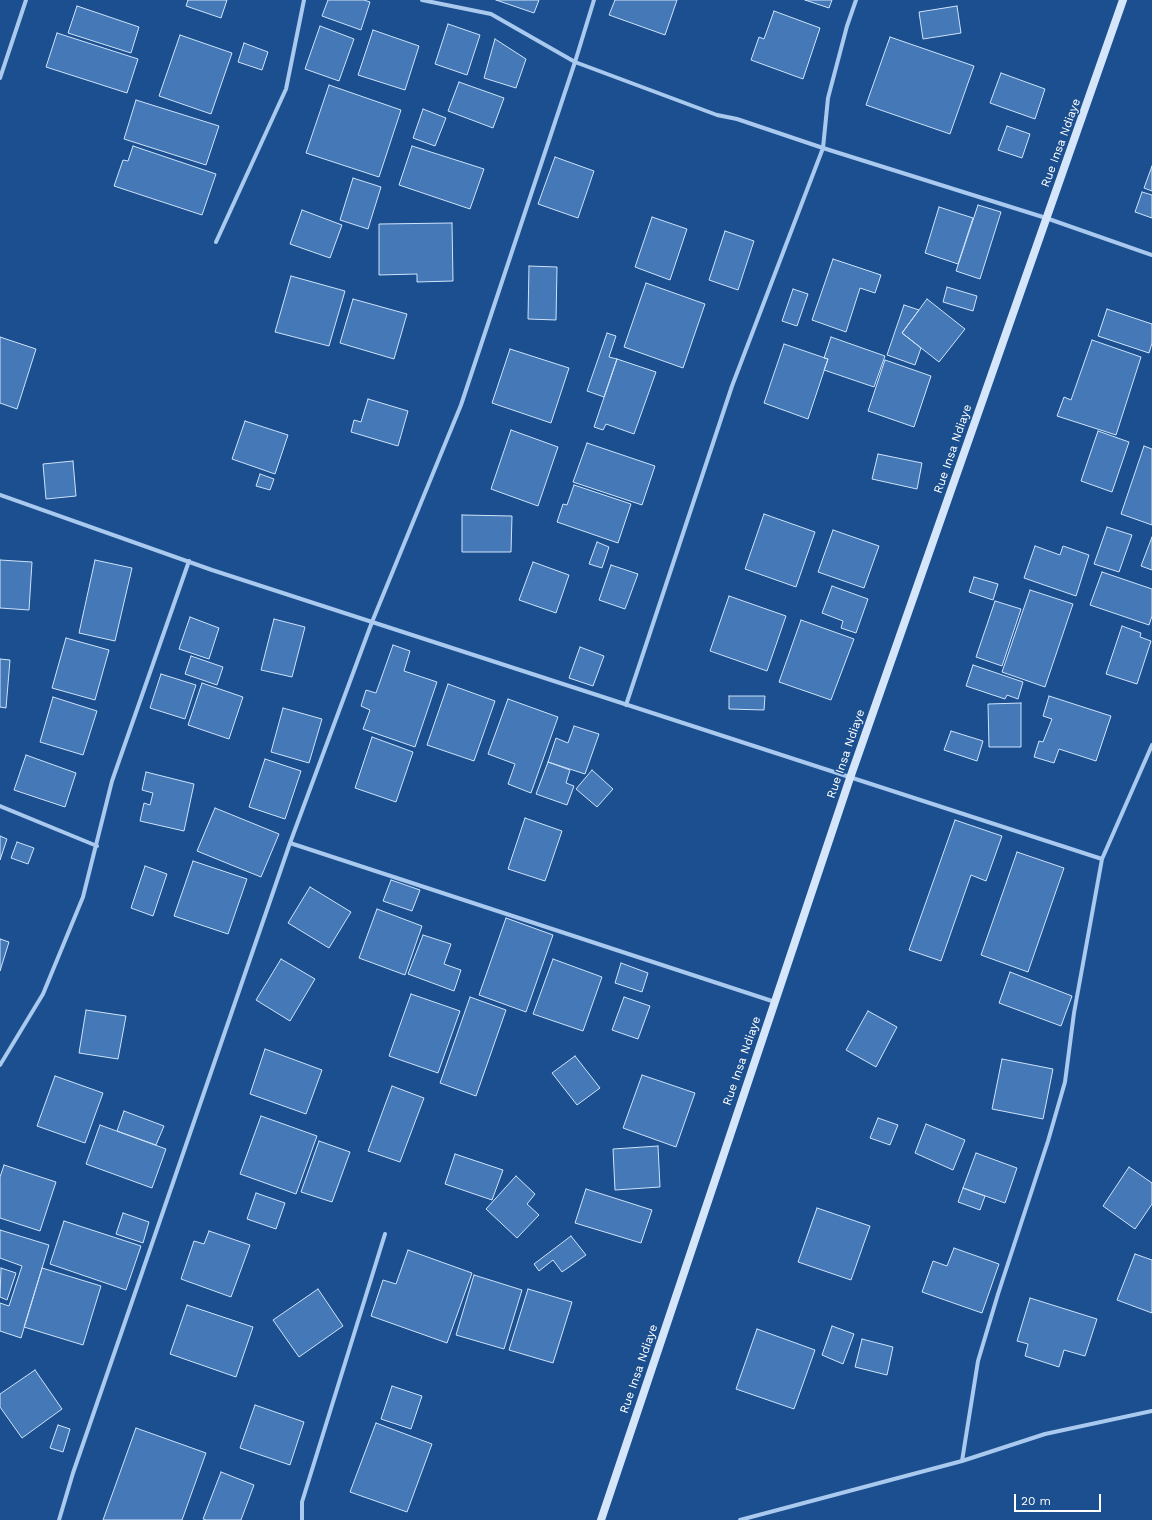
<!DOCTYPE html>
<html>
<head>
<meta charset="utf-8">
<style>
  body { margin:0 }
  #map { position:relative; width:1152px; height:1520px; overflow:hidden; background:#1b4f8f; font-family:"Work Sans",sans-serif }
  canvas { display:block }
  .scale { position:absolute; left:1014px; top:1494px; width:87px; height:18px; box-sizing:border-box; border:2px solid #fff; border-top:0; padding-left:5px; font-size:12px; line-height:14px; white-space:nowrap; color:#fff; -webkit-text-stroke:3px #1b4f8f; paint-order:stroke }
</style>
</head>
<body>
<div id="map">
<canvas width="1152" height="1520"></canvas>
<div class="scale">20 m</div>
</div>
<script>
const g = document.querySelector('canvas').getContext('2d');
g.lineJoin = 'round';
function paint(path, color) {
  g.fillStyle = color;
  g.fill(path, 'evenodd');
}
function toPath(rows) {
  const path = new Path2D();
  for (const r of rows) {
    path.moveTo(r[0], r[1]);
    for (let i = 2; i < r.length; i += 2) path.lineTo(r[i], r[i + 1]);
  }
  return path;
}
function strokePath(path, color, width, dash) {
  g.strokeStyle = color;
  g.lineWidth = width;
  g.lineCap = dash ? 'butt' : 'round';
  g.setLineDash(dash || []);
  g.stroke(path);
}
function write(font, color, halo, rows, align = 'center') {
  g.font = font + ' "Work Sans",sans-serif';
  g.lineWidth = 3;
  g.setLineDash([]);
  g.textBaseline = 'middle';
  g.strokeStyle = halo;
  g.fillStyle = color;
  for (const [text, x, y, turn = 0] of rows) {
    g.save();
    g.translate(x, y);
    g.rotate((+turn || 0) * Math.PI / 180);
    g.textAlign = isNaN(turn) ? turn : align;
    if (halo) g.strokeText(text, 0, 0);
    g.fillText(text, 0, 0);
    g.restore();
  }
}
const building = toPath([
  [188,0,227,0,221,18,186,6,188,0],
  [328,0,364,0,370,2,361,30,322,16,328,0],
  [496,0,539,0,534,13,496,0],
  [615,0,677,0,665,35,609,15,615,0],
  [805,0,832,0,829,8,805,0],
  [77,6,139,27,131,53,68,33,77,6],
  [957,6,961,33,923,39,919,12,957,6],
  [774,11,820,28,803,79,751,60,759,37,764,39,774,11],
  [448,24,480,35,467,75,435,64,448,24],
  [320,26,354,39,339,81,305,69,320,26],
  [373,30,419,46,405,90,358,75,373,30],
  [57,33,138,59,127,93,46,67,57,33],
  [180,35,232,53,211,114,159,96,180,35],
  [890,37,974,66,950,134,866,105,890,37],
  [495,39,526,59,516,88,484,78,495,39],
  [244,43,268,52,262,70,238,62,244,43],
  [1001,73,1045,89,1035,119,990,103,1001,73],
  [459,82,504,98,493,128,448,111,459,82],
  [329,85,401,110,379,177,306,153,329,85],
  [136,100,219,126,206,165,124,139,136,100],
  [423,109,446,118,435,146,413,138,423,109],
  [1007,126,1030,134,1022,158,998,150,1007,126],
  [133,146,216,174,202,215,114,186,123,160,128,161,133,146],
  [412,146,484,169,470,209,399,185,412,146],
  [555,157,594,171,578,218,538,204,555,157],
  [1152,166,1152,191,1144,188,1152,166],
  [353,178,381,187,368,229,340,220,353,178],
  [1142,192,1152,195,1152,218,1135,212,1142,192],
  [978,205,1001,212,980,279,956,271,978,205],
  [939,207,973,218,958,264,925,253,939,207],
  [302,210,342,225,330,258,290,244,302,210],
  [652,217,687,229,670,280,635,267,652,217],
  [452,223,453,281,417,282,417,274,379,275,379,224,452,223],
  [725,231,754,241,738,290,709,280,725,231],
  [833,259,881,275,875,293,860,288,846,332,812,320,833,259],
  [529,266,557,267,556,320,528,319,529,266],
  [291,276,345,291,329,346,275,332,291,276],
  [646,283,705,304,683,368,624,347,646,283],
  [947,287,977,296,973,311,943,302,947,287],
  [793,289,808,294,797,326,782,321,793,289],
  [353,299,407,314,394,359,340,343,353,299],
  [927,299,965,329,939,362,902,333,927,299],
  [904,305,919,310,902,333,921,348,915,365,887,355,904,305],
  [1107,309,1152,324,1152,343,1149,353,1098,336,1107,309],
  [607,333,616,336,609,357,617,359,604,397,587,391,607,333],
  [0,337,36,349,17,409,0,403,0,337],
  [831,337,885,356,874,387,824,370,828,359,824,358,831,337],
  [1092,340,1141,357,1116,435,1057,416,1064,397,1071,400,1092,340],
  [784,344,828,359,808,419,764,403,784,344],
  [510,349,569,368,551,423,492,403,510,349],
  [617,359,656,372,634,434,606,424,603,430,594,427,617,359],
  [885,360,931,376,914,427,868,411,885,360],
  [368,399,408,411,398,446,351,432,354,420,361,422,368,399],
  [245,421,288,435,275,474,232,459,245,421],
  [511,430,558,447,538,506,491,489,511,430],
  [1098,431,1129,442,1112,492,1081,481,1098,431],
  [587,443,655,466,642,505,573,482,587,443],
  [1144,446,1152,449,1152,525,1121,514,1144,446],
  [878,454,922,463,917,489,872,479,878,454],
  [73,461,76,496,46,499,43,464,73,461],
  [260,474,274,479,270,490,256,486,260,474],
  [574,485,631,504,618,543,557,522,563,504,567,505,574,485],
  [764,514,815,532,796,587,745,569,764,514],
  [462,515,512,516,511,552,462,552,462,515],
  [1107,527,1132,535,1119,572,1094,564,1107,527],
  [833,530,879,546,864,588,818,572,833,530],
  [1152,537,1152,570,1141,566,1152,537],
  [597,542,609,547,602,568,589,564,597,542],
  [1035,546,1060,555,1063,546,1089,555,1076,596,1024,578,1035,546],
  [0,560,32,562,29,610,0,608,0,560],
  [95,560,132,568,115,641,79,633,95,560],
  [533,562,569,575,556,613,519,600,533,562],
  [611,565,638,574,625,609,599,600,611,565],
  [1102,572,1152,589,1152,616,1149,625,1090,605,1102,572],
  [974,577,998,584,993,600,969,592,974,577],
  [832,586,868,599,856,633,841,628,843,621,822,613,832,586],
  [1030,590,1073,604,1045,687,1002,672,1030,590],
  [729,596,786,616,767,671,710,651,729,596],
  [995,601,1021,609,1002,666,976,657,995,601],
  [190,617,219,628,209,659,179,649,190,617],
  [274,619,305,627,292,677,261,670,274,619],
  [801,620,854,639,831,700,779,682,801,620],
  [1122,626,1141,633,1140,637,1151,641,1137,684,1106,674,1122,626],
  [66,638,109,650,95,700,52,688,66,638],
  [393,645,410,651,404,671,437,682,415,747,363,729,370,710,361,706,366,690,376,693,393,645],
  [580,647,604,656,593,686,569,678,580,647],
  [191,656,223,667,217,685,185,674,191,656],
  [0,659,10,660,6,708,0,707,0,659],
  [973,665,1023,682,1018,699,1007,695,1005,699,966,686,973,665],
  [161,674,196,685,185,719,150,708,161,674],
  [202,683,243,697,229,739,188,725,202,683],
  [448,684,495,701,474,761,427,745,448,684],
  [729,696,765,696,764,710,729,709,729,696],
  [1049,696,1111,716,1096,761,1059,749,1054,763,1034,757,1039,741,1043,742,1052,719,1043,716,1049,696],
  [53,697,97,711,83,755,40,742,53,697],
  [508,699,558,717,531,793,508,784,515,764,488,754,508,699],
  [1021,703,1021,747,989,747,988,704,1021,703],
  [283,708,322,719,309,763,271,752,283,708],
  [574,726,599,734,585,774,548,762,556,738,568,743,574,726],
  [951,731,983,741,977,761,944,750,951,731],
  [372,737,413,752,396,802,355,788,372,737],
  [26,755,76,773,65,807,14,790,26,755],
  [265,759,301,771,285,819,249,807,265,759],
  [548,762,570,770,566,783,574,786,567,805,536,794,548,762],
  [592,770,613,789,597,807,576,789,592,770],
  [146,772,194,784,184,831,140,821,144,803,150,805,153,793,142,790,146,772],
  [215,808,279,834,261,877,197,851,215,808],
  [525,818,562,831,545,881,508,869,525,818],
  [955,820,1002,836,986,881,971,875,941,961,909,950,955,820],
  [0,836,7,839,0,860,0,836],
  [17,842,34,848,28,864,11,858,17,842],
  [1017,852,1064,868,1028,972,981,955,1017,852],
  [193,861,247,879,228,934,174,916,193,861],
  [145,866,167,874,153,916,131,908,145,866],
  [391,880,420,890,412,911,383,901,391,880],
  [310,887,351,912,329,948,288,923,310,887],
  [377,909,422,926,405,975,359,958,377,909],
  [506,918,553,935,526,1012,479,995,506,918],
  [423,935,451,944,444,964,461,970,454,991,408,974,423,935],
  [0,939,9,942,0,971,0,939],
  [281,959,315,979,290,1021,256,1000,281,959],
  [553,959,602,977,583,1031,533,1014,553,959],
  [621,963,648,973,642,992,615,983,621,963],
  [1010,972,1072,996,1061,1026,999,1003,1010,972],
  [411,994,460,1011,438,1073,389,1056,411,994],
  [470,997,506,1010,476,1096,440,1083,470,997],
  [624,997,650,1006,638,1039,612,1030,624,997],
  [86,1010,126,1016,118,1059,79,1053,86,1010],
  [868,1011,897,1027,876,1067,846,1050,868,1011],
  [265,1049,322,1070,306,1114,250,1094,265,1049],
  [575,1056,600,1088,577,1105,552,1073,575,1056],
  [1002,1059,1053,1069,1043,1119,992,1109,1002,1059],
  [642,1075,695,1093,676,1147,623,1128,642,1075],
  [55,1076,103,1093,85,1143,37,1126,55,1076],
  [392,1086,424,1098,400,1162,368,1151,392,1086],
  [124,1111,164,1126,156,1145,117,1131,124,1111],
  [261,1116,317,1136,296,1194,240,1174,261,1116],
  [878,1118,898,1125,890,1145,870,1138,878,1118],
  [926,1124,965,1140,953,1170,915,1153,926,1124],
  [100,1125,166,1149,152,1188,86,1164,100,1125],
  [319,1141,350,1152,332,1202,301,1192,319,1141],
  [658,1146,660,1187,615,1190,613,1149,658,1146],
  [976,1153,1017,1168,1005,1203,963,1188,976,1153],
  [455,1154,503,1170,492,1200,445,1184,455,1154],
  [4,1165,56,1182,40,1231,0,1218,0,1177,4,1165],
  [1129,1167,1152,1183,1152,1204,1135,1229,1103,1206,1129,1167],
  [516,1176,535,1194,527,1204,539,1215,517,1238,486,1209,516,1176],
  [963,1188,985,1196,980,1210,958,1202,963,1188],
  [586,1189,652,1210,641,1243,575,1223,586,1189],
  [256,1193,285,1203,276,1229,247,1219,256,1193],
  [817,1208,870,1226,851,1280,798,1262,817,1208],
  [123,1213,149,1222,143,1243,116,1234,123,1213],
  [64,1221,141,1246,126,1290,50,1264,64,1221],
  [0,1230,49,1245,21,1338,0,1331,0,1303,9,1306,22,1266,0,1258,0,1230],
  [209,1231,250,1245,231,1297,181,1279,194,1241,204,1244,209,1231],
  [571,1236,586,1255,562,1272,553,1260,539,1271,534,1264,571,1236],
  [954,1248,999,1264,982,1313,922,1292,933,1261,947,1266,954,1248],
  [408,1250,472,1273,447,1343,371,1316,383,1280,396,1284,408,1250],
  [1135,1254,1152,1260,1152,1313,1117,1300,1135,1254],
  [1,1268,16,1273,7,1300,0,1297,1,1268],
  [42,1268,101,1286,83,1345,24,1327,42,1268],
  [474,1275,522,1290,504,1349,456,1335,474,1275],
  [318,1289,343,1326,299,1357,273,1320,318,1289],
  [528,1289,572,1302,553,1363,509,1350,528,1289],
  [1030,1298,1097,1319,1085,1356,1064,1350,1059,1367,1025,1356,1028,1344,1017,1341,1030,1298],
  [187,1305,253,1327,236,1377,170,1354,187,1305],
  [832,1326,854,1334,843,1364,822,1355,832,1326],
  [757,1329,815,1350,794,1409,736,1389,757,1329],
  [862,1339,893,1347,887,1375,855,1367,862,1339],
  [35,1370,62,1409,22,1438,0,1407,0,1394,35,1370],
  [392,1386,422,1396,411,1429,381,1419,392,1386],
  [255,1405,304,1422,290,1465,240,1448,255,1405],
  [376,1423,432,1444,407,1512,350,1492,376,1423],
  [58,1425,70,1429,63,1452,50,1448,58,1425],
  [136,1428,206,1453,182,1520,103,1520,136,1428],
  [221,1472,254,1485,241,1520,206,1520,203,1519,221,1472]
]);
paint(building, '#4478b7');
strokePath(building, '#cfe3fa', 1);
strokePath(toPath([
  [422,0,491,14,575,62,717,115,737,119,823,148,1046,218,1152,255],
  [0,78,26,0],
  [216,242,286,89,304,0],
  [0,495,212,570,1102,859,1074,1013,1065,1082,1048,1141,998,1294,978,1361,962,1461],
  [626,705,732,386,823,148,828,98,847,26,856,0],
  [0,806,97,846],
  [290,843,775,1002],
  [1102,859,1152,745],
  [0,1065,43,994,83,897,112,781,189,561],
  [59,1520,73,1473,290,843,372,622,461,405,575,62,594,0],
  [302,1520,302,1502,385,1234],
  [740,1520,962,1461,1045,1434,1152,1411]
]), '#a9c9ee', 4);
strokePath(toPath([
  [601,1520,850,778,1123,0]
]), '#d6e6fa', 8);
write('12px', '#fff', '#1b4f8f', [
  ["Rue Insa Ndiaye",1061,143,-70],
  ["Rue Insa Ndiaye",953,449,-71],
  ["Rue Insa Ndiaye",846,754,-71],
  ["Rue Insa Ndiaye",742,1061,-71],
  ["Rue Insa Ndiaye",639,1369,-71]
]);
</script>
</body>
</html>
